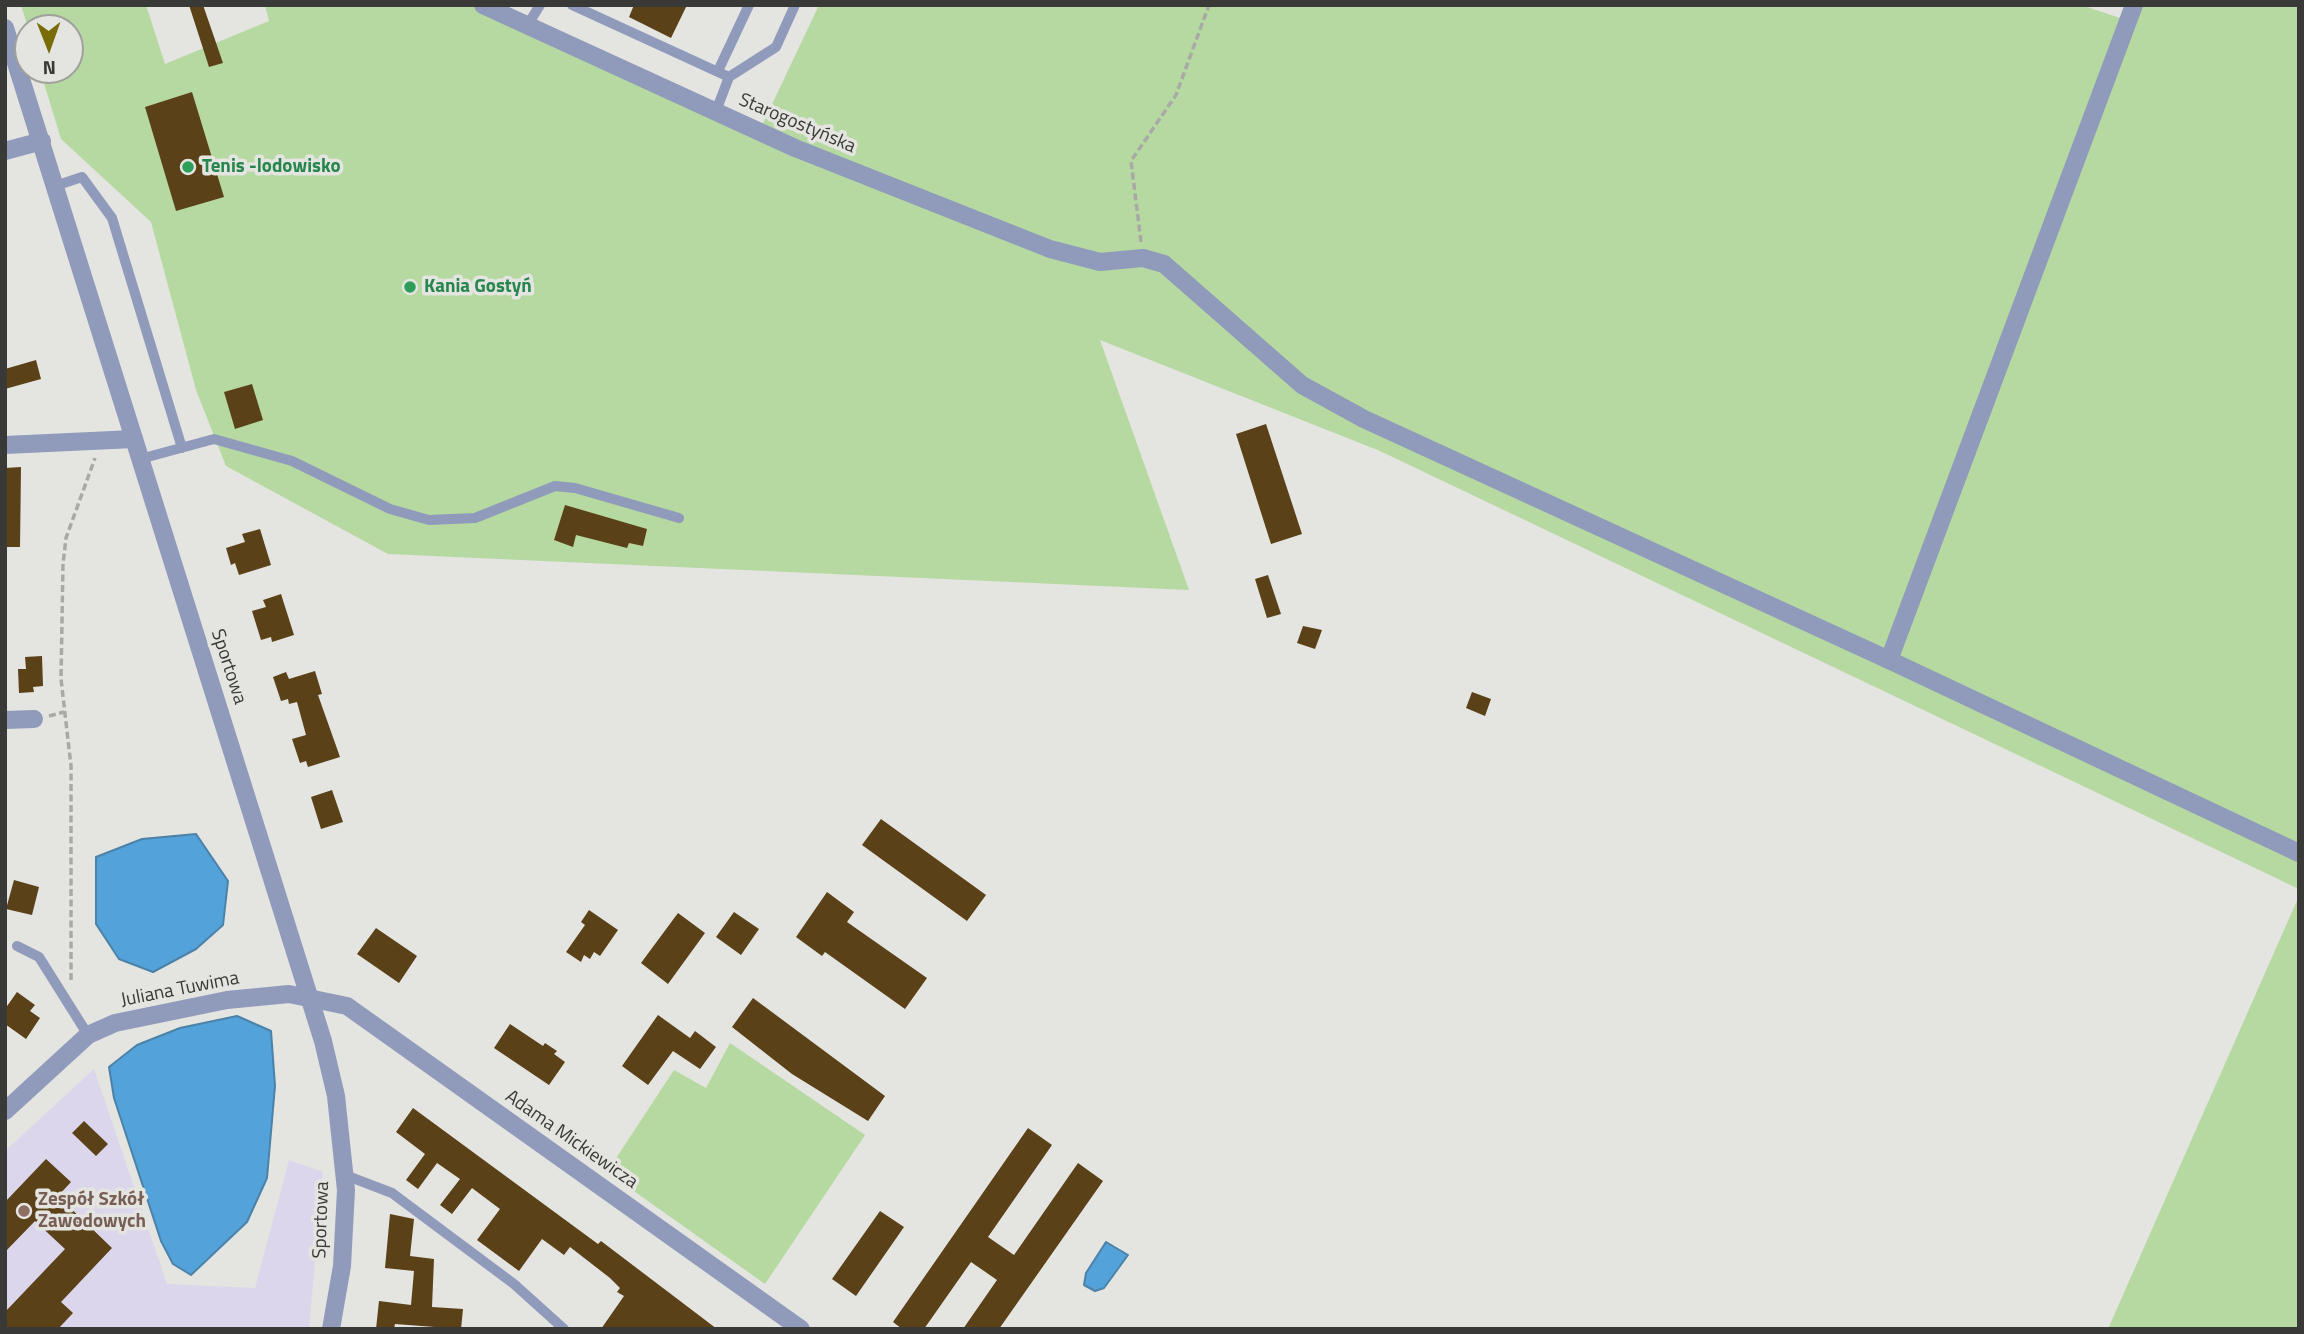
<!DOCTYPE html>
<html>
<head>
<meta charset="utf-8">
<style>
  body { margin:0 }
  #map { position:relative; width:2304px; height:1334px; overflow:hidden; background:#e4e4e0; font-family:"Titillium Web",sans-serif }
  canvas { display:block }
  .frame { position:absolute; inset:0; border:7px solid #393937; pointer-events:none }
  .north { position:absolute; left:14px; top:14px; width:70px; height:70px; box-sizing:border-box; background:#e4e4e0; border:2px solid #a0a09c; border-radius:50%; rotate:179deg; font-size:19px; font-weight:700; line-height:28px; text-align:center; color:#393937 }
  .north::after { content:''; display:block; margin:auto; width:24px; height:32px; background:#796c07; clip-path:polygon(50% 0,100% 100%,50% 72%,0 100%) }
</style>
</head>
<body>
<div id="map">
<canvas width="2304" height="1334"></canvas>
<div class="frame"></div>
<div class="north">N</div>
</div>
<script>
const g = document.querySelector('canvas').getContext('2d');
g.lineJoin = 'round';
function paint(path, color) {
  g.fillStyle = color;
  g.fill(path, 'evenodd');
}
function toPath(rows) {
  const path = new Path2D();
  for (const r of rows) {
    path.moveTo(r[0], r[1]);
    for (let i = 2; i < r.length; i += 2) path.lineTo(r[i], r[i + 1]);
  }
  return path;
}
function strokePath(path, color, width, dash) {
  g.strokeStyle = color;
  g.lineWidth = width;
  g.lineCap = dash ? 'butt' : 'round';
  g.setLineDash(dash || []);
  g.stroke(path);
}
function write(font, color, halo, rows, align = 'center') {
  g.font = font + ' "Titillium Web",sans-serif';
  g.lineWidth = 7;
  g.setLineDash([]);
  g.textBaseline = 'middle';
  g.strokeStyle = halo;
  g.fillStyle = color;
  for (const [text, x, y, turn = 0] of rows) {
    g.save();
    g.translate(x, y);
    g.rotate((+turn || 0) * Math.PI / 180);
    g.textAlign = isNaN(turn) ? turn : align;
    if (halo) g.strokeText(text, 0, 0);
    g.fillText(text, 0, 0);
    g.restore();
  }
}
paint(toPath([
  [94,1069,167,1284,255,1288,289,1160,323,1172,309,1329,5,1329,5,1151]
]), '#dcd6ec');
paint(toPath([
  [21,5,146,5,165,64,269,21,265,5,509,5,503,18,758,134,819,5,2081,5,2132,22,2139,5,2299,5,2299,889,1380,451,1100,340,1189,590,388,554,226,466,196,390,151,222,61,139,40,70,70,70,70,28,28,28],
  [2299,896,2299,1329,2108,1329],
  [730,1043,865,1135,765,1284,607,1172,674,1070,706,1088]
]), '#b6d9a1');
const water = toPath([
  [196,834,228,881,223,925,196,949,153,972,119,959,96,924,96,857,142,839,196,834],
  [237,1016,271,1031,275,1086,267,1178,247,1222,191,1275,173,1264,161,1241,114,1098,109,1067,137,1045,180,1028,237,1016],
  [1106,1242,1128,1255,1104,1288,1095,1291,1084,1285,1086,1273,1106,1242]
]);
paint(water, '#53a2d9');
strokePath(water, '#4b82a8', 2);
paint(toPath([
  [189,5,203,5,223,63,209,67],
  [634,5,687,5,671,38,629,17],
  [192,92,224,197,176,211,145,107],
  [36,360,41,379,5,389,5,369],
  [252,384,263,420,235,429,224,392],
  [1266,424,1302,534,1271,544,1236,434],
  [21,467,20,547,5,547,5,468],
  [565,505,647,529,643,546,629,543,627,548,576,535,573,547,554,540],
  [260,529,271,565,239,575,235,563,231,565,226,548,245,542,242,534],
  [1268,575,1281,614,1267,618,1255,579],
  [281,594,294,635,272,642,271,637,261,640,252,611,266,607,263,600],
  [1303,626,1322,630,1315,649,1297,643],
  [42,656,43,686,33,687,34,692,19,693,18,669,26,669,25,657],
  [315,671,322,694,318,695,340,757,308,767,306,761,300,763,292,739,306,735,297,702,289,704,288,699,281,701,273,677,286,672,289,679],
  [1472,692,1491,699,1485,716,1466,708],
  [332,790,343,822,321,829,311,797],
  [881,819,986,895,967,921,862,845],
  [14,880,39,887,32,915,6,909],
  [827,892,854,912,847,922,927,978,905,1009,825,952,822,956,796,937],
  [589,910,618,930,600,956,594,952,590,959,584,955,581,962,566,952,585,925,581,922],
  [734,912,759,929,741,955,716,937],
  [678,913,705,933,668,984,641,963],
  [376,928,417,956,399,983,357,954],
  [17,992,35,1005,30,1011,40,1018,26,1039,5,1024,5,1009],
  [753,998,885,1096,868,1121,792,1074,732,1027],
  [658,1015,690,1038,695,1031,716,1047,700,1069,673,1051,648,1085,622,1066],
  [510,1024,543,1046,545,1043,557,1051,554,1054,565,1062,549,1085,494,1048],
  [413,1108,598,1244,601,1241,717,1329,601,1329,624,1296,617,1292,620,1288,610,1278,570,1247,564,1255,542,1239,519,1271,477,1240,500,1209,472,1188,452,1214,440,1205,460,1179,437,1163,418,1189,406,1180,425,1154,396,1132],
  [84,1121,108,1144,96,1156,72,1133],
  [1028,1128,1052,1145,988,1237,1014,1255,1078,1163,1103,1181,999,1329,963,1329,997,1280,971,1262,924,1329,902,1329,893,1322],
  [46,1159,71,1182,58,1196,112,1248,61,1302,73,1313,58,1329,5,1329,5,1312,65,1249,35,1221,5,1252,5,1202],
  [880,1211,904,1227,856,1296,832,1279],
  [390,1214,414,1219,410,1256,434,1259,432,1307,463,1309,461,1329,395,1324,394,1329,376,1329,379,1301,411,1305,414,1271,385,1268]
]), '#5b4118');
strokePath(toPath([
  [1141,242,1131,161,1176,95,1209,5],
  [49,716,64,712],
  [71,980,71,766,61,679,63,564,66,538,95,458]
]), '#a9a9a6', 3.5, [7, 3.5]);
strokePath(toPath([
  [572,5,729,77],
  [527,26,540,5],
  [718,71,749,5],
  [716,111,729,77,776,47,795,5],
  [55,186,82,177,112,218,182,448],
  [140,459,214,439,292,461,390,509,429,520,475,518,555,486,575,488,679,518],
  [17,946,39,957,88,1035],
  [345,1175,392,1193,514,1284,564,1329]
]), '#909abb', 10);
strokePath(toPath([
  [5,151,42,141],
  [5,445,134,439],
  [1889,660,2134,5],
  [5,720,34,719],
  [5,1111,88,1035,115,1023,227,1000,289,994,347,1006,801,1329]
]), '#909abb', 18);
strokePath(toPath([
  [483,5,795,148,1050,249,1100,262,1143,258,1164,264,1302,385,1364,419,1889,660,2299,853],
  [5,28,323,1041,336,1096,346,1190,342,1266,331,1329]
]), '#909abb', 18);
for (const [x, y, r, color] of [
  [188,167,7,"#2e9e5b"],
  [410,287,7,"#2e9e5b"],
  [24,1211,7,"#8d6e63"]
]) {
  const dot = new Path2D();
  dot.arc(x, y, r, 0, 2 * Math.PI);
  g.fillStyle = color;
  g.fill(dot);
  strokePath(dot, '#e4e4e0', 2.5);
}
write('19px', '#393937', '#e4e4e0', [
  ["Starogostyńska",797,124,23],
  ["Sportowa",228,667,72],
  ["Juliana Tuwima",180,990,-11],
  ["Adama Mickiewicza",571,1140,35],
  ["Sportowa",322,1220,-88]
]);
write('bold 19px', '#27864d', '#e4e4e0', [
  ["Tenis -lodowisko",202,167],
  ["Kania Gostyń",424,287]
], 'left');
write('bold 19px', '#785e54', '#e4e4e0', [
  ["Zespół Szkół",38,1200],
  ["Zawodowych",38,1222]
], 'left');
</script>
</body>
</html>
